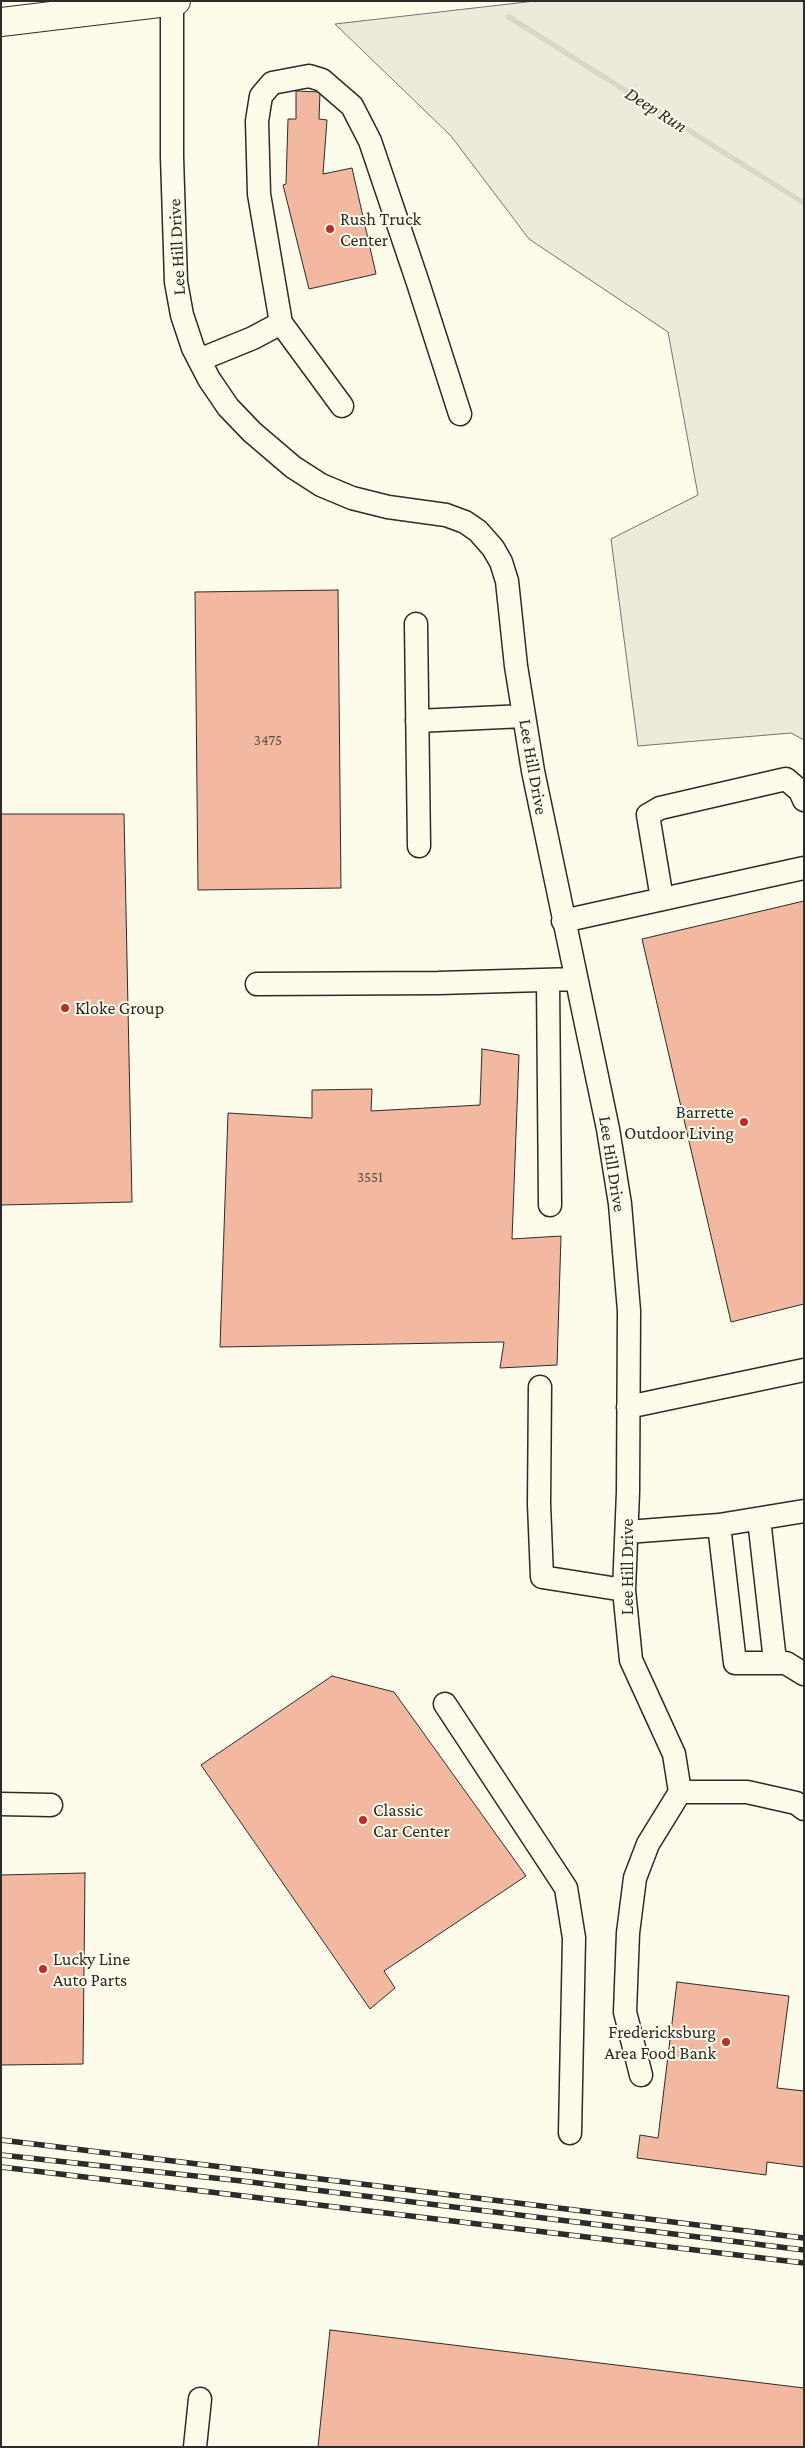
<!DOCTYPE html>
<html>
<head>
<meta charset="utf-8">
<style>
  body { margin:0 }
  #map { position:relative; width:805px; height:2448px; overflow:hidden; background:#fdfbea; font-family:"Crimson Pro",serif }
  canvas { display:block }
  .frame { position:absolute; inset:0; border:2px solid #2b2b2b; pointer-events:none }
</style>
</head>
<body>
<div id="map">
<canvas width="805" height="2448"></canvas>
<div class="frame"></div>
</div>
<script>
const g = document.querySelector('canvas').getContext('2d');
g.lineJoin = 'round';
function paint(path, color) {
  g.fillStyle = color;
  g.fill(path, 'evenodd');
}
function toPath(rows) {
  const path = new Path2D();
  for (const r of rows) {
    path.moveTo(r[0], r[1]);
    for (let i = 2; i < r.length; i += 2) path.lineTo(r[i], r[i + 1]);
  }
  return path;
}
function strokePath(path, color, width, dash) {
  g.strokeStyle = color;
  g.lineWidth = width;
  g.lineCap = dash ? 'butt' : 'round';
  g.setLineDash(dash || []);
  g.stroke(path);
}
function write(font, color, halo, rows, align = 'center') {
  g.font = font + ' "Crimson Pro",serif';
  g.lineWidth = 4;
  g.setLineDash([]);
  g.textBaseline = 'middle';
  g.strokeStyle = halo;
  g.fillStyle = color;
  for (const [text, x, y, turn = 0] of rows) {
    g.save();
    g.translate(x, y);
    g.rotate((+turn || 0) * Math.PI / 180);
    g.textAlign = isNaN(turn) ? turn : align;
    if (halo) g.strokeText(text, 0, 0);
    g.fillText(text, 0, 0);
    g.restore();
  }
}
const green = toPath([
  [535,1,804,1,804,740,791,733,638,746,611,539,698,495,668,332,529,239,451,136,335,24,535,1]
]);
paint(green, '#ecebdb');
strokePath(green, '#74746e', 1);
strokePath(toPath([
  [509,17,804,203]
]), '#d8d7c9', 5.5);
const building = toPath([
  [296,91,320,92,319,119,327,120,323,174,352,168,376,274,309,289,283,185,286,184,288,119,296,119,296,91],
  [338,590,341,888,198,890,195,592,338,590],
  [1,814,124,814,132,1202,1,1205,1,814],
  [804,901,804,1304,731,1322,642,939,804,901],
  [482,1049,519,1055,512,1239,561,1236,557,1365,500,1368,504,1342,220,1347,228,1113,312,1118,312,1090,372,1089,371,1111,480,1105,482,1049],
  [332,1676,394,1692,526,1876,384,1971,395,1988,370,2009,201,1765,332,1676],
  [85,1873,83,2064,1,2065,1,1875,85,1873],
  [677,1982,789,1996,777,2088,804,2091,804,2167,767,2162,766,2175,637,2158,640,2135,658,2138,677,1982],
  [330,2330,804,2388,804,2447,318,2447,330,2330]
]);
paint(building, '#f2b8a0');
strokePath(building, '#2b2b2b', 1);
const minor = toPath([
  [172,1,172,157,176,282,182,315,193,348,209,379,228,407,252,432,293,467,321,485,352,498,388,507,446,515,465,522,478,531,493,548,501,562,507,581,516,666,533,771,608,1129,620,1204,629,1311,628,1492,624,1590,631,1660,674,1754,680,1792,747,1792,796,1803,804,1809],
  [281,323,342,406],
  [199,360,253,338,281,323,259,194,257,121,261,96,272,83,309,76,322,80,352,106,370,141,418,283,460,414],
  [416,624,419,846],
  [417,721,524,716],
  [662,899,648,815,660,808,786,779,800,791,804,800],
  [563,921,804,868],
  [548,980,550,1205],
  [257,984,438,983,576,979],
  [540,1387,539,1504,542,1577,624,1590],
  [628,1407,804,1370],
  [759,1519,775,1661],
  [719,1525,735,1663,786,1663,804,1674],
  [627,1532,719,1525,804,1511],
  [445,1704,566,1888,574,1938,570,2133],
  [1,1804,51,1805],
  [641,2075,625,2012,628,1933,635,1878,648,1844,680,1792],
  [195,2447,200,2399]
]);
const major = toPath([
  [1,22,176,1]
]);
strokePath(minor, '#2b2b2b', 25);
strokePath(major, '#2b2b2b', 30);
strokePath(minor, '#fdfbea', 22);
strokePath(major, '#fdfbea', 28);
const rail = toPath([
  [1,2140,804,2238],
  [1,2155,242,2181,804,2250],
  [1,2167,804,2263]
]);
strokePath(rail, '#2b2b2b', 5.5);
strokePath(rail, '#fdfbea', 4, [11]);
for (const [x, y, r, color] of [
  [330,229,5,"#c62828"],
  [65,1008,5,"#c62828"],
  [744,1122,5,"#c62828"],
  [363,1820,5,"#c62828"],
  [43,1969,5,"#c62828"],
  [726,2042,5,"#c62828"]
]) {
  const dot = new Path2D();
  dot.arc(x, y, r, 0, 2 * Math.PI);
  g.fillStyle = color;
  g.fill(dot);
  strokePath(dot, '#fdfbea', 2);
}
write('15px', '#5d4e48', null, [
  ["3475",268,740],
  ["3551",370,1177]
]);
write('18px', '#2b2b2b', '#fdfbea', [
  ["Rush Truck",340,219],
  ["Center",340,240],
  ["Kloke Group",75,1008],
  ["Barrette",734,1112,"right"],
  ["Outdoor Living",734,1133,"right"],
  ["Classic",373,1810],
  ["Car Center",373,1831],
  ["Lucky Line",53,1959],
  ["Auto Parts",53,1980],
  ["Fredericksburg",716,2032,"right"],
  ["Area Food Bank",716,2053,"right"]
], 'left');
write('18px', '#2b2b2b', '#fdfbea', [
  ["Lee Hill Drive",177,247,-93],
  ["Lee Hill Drive",533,767,80],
  ["Lee Hill Drive",612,1164,81],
  ["Lee Hill Drive",627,1567,-90]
]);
write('italic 19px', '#2b2b2b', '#fdfbea', [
  ["Deep Run",656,110,32]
]);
</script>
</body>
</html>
